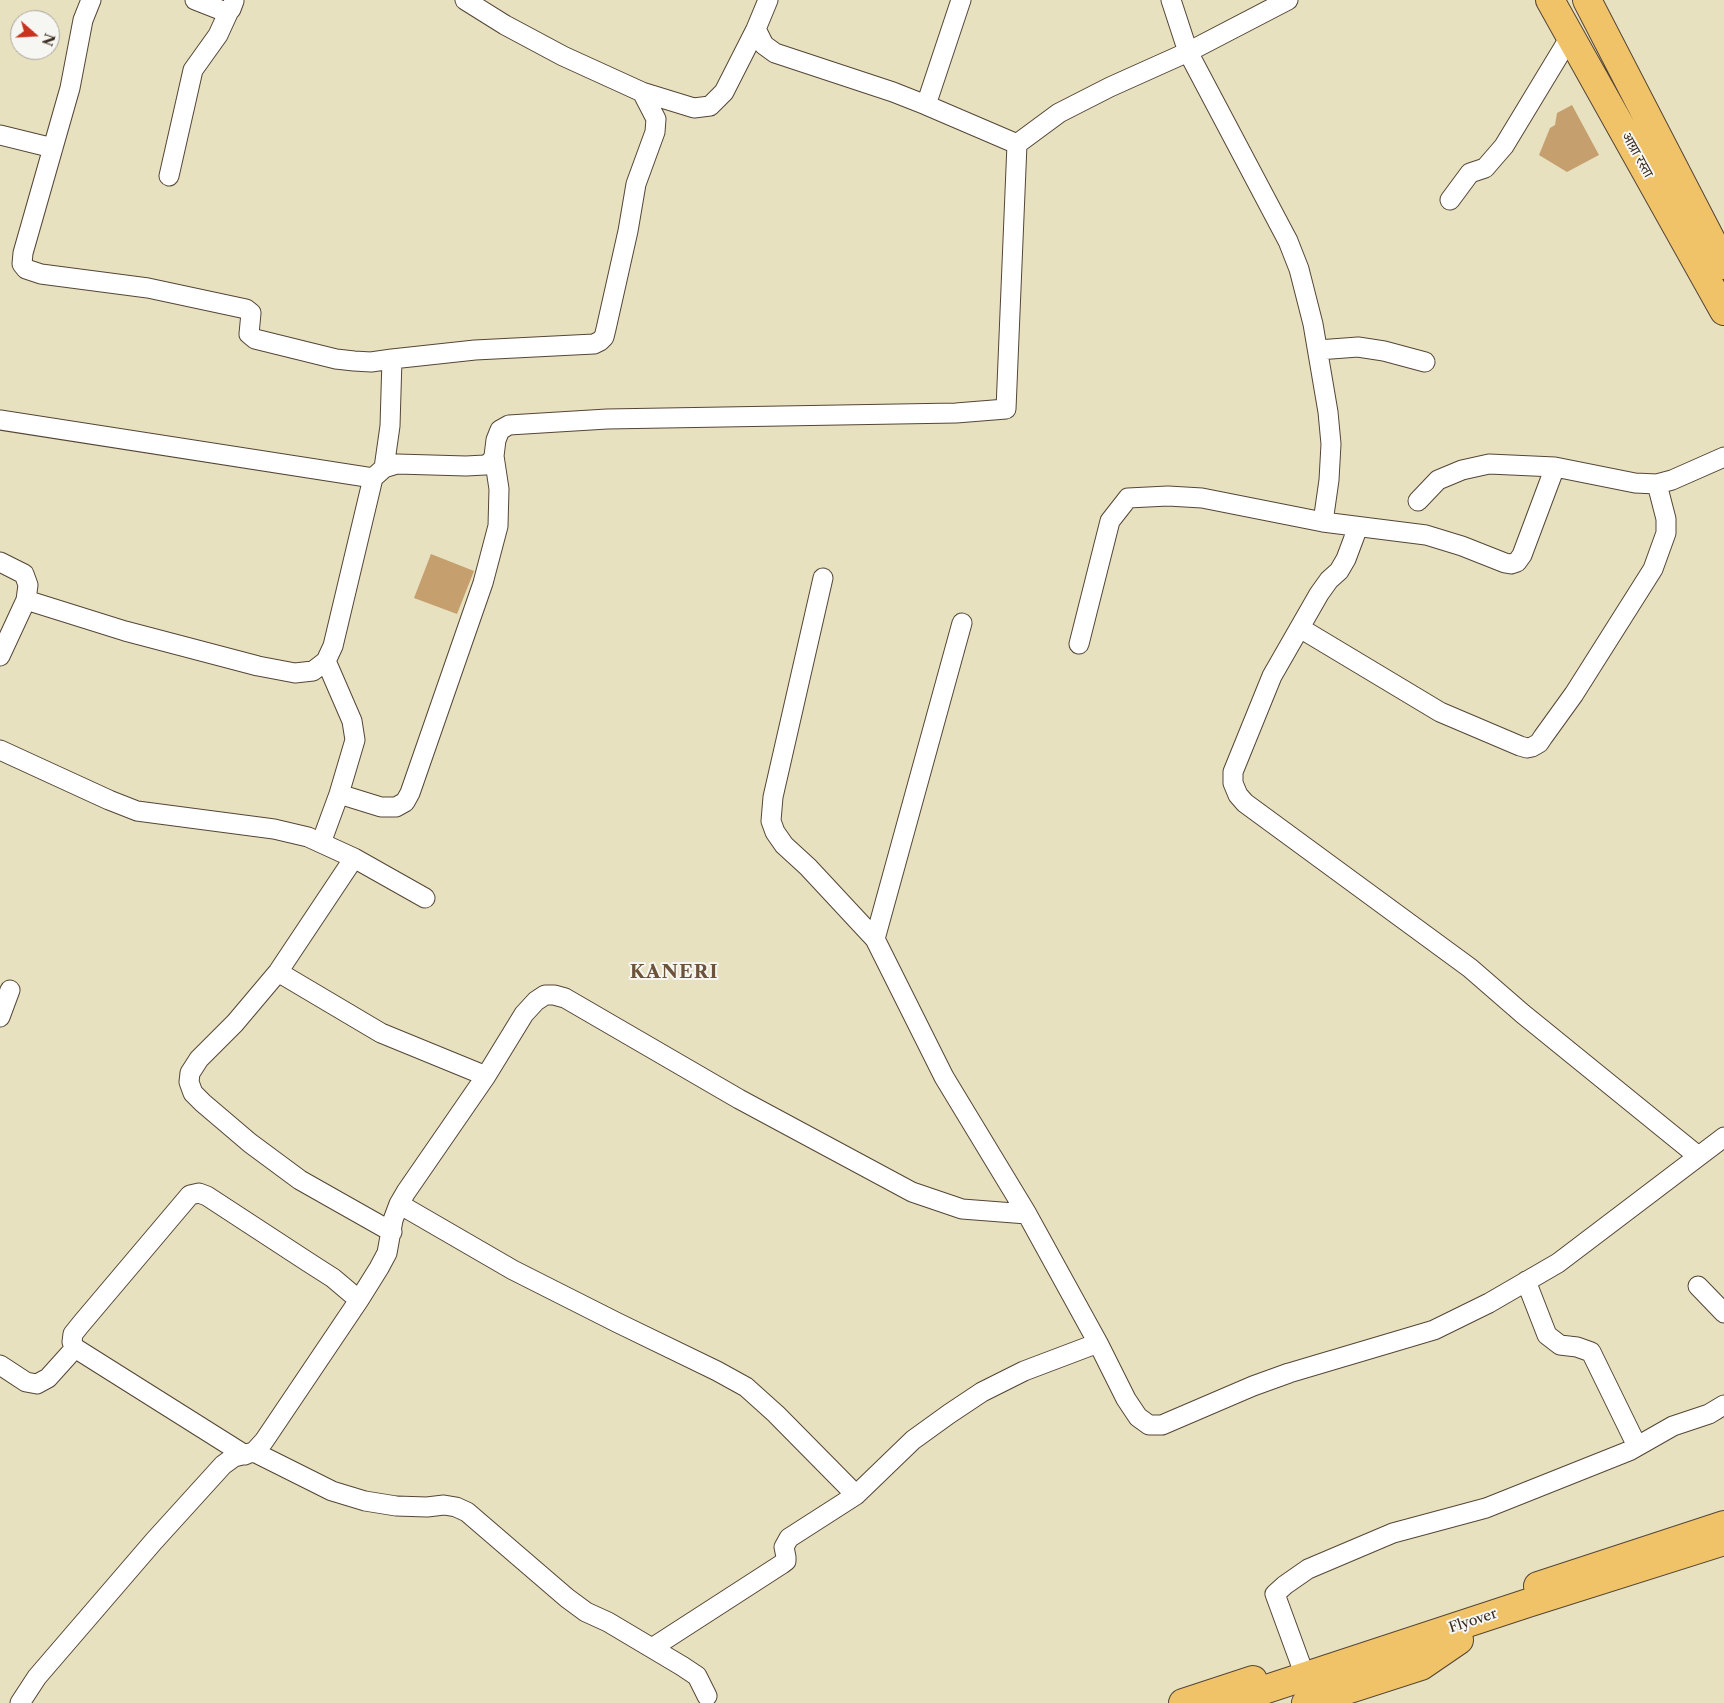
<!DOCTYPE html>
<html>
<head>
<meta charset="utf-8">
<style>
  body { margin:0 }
  #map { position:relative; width:1724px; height:1703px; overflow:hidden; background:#e7e1bf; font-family:"Libre Caslon Text",serif }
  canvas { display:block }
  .north { position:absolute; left:10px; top:10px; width:50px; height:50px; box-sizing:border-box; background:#f6f6f2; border:1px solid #aba49d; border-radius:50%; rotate:109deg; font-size:14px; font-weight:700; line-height:20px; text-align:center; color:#3b2a1e }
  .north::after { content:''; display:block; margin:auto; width:18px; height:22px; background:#c8321e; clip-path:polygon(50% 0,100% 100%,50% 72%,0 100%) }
</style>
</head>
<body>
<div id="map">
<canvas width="1724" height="1703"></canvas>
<div class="north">N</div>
</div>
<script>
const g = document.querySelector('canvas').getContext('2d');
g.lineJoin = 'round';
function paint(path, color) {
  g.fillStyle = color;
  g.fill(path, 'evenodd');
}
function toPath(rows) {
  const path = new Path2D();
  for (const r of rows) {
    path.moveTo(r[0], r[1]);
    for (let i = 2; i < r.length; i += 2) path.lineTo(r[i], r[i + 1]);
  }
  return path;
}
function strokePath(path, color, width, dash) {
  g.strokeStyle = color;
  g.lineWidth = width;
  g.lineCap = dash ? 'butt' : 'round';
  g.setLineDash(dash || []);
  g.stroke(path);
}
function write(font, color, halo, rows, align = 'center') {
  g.font = font + ' "Libre Caslon Text","Noto Serif Devanagari",serif';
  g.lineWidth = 4;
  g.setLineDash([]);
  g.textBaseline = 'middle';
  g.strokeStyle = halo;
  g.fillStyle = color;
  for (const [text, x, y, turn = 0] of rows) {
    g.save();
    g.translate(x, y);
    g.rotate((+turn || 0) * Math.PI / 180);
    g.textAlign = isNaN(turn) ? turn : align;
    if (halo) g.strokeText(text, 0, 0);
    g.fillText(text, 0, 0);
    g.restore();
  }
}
paint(toPath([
  [1572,105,1599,155,1567,172,1539,155,1550,128,1555,125,1557,113],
  [431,554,474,571,457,614,414,598]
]), '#c69f6f');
const street = toPath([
  [91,0,83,20,70,88,23,253,22,264,26,269,41,274,148,288,246,309,251,313,249,334,255,339,336,359,354,361,371,362,392,359],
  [195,0,223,11,229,11,231,9,234,1],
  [768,0,756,29,764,45,775,53,893,92,926,105,1017,144],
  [1171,0,1188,52,1288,241,1299,269,1313,324,1328,412,1331,444,1329,480,1323,522],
  [642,92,694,108,710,106,724,92,756,29],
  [926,105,961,0],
  [0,135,53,148],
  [169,176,193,70,218,35,229,11],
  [1450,200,1470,173,1485,168,1504,146,1570,37],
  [1318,350,1358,347,1384,351,1425,362],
  [0,420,373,478,384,468,397,464,466,466,485,465,491,462,494,456,496,440,500,430,509,425,607,419,956,413,1006,409,1017,144,1059,113,1110,87,1188,52,1288,0],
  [384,468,390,426,392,359,475,350,594,344,600,341,604,337,606,329,628,231,636,184,655,132,656,119,642,92,563,56,505,25,465,0],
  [1418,501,1438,480,1462,470,1489,464,1555,467,1635,483,1657,484,1672,480,1724,457],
  [1358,527,1346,559,1339,571,1329,580,1319,594,1272,676,1233,772,1233,783,1238,795,1245,803,1470,968,1523,1014,1698,1156],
  [0,562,24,574,28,585,26,600,125,631,258,666,295,673,313,671,326,661,333,646,373,478],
  [823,578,773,797,771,821,775,832,784,845,808,867,875,939,944,1077,1027,1214],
  [1300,628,1440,712,1520,746,1527,748,1532,747,1539,743,1543,737,1574,694,1653,569,1666,533,1666,519,1657,484],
  [1079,644,1110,521,1128,498,1168,496,1202,498,1323,522,1426,535,1462,546,1505,563,1511,564,1517,562,1522,555,1555,467],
  [0,656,26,600],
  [0,750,109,800,137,811,274,829,308,837,354,858,425,898],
  [339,794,381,807,396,807,405,802,410,793,483,583,498,526,499,489,494,456],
  [321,843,339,794,355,740,352,721,326,661],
  [354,858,278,972,235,1023,199,1059,190,1073,189,1082,193,1093,203,1103,250,1143,300,1180,392,1232],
  [875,939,962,623],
  [278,972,381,1033,486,1076],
  [0,1017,10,990],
  [399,1204,513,1270,618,1323,717,1371,746,1387,776,1414,856,1495],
  [1526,1281,1547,1335,1560,1345,1577,1347,1591,1352,1637,1446],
  [1698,1286,1724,1313],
  [0,1365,26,1382,37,1384,48,1378,75,1348],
  [254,1452,332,1491,365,1501,396,1506,427,1507,444,1505,456,1507,467,1512,567,1598,586,1612,608,1622,682,1666,697,1676,707,1696],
  [245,1455,75,1348,72,1342,73,1334,81,1324,190,1195,199,1193,207,1196,308,1262,333,1278,359,1300],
  [652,1648,782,1564,786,1561,786,1557,784,1547,789,1538,856,1495,913,1440,949,1414,982,1392,1024,1371,1098,1343],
  [1301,1665,1275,1594,1285,1585,1308,1569,1393,1533,1486,1508,1629,1451,1673,1426,1709,1414,1724,1405],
  [20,1703,37,1677,154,1541,223,1465,234,1457,254,1452,264,1441,359,1300,379,1268,387,1253,393,1220,399,1204,406,1192,486,1076,524,1014,536,1001,545,995,554,995,565,998,739,1099,912,1192,962,1209,1027,1214,1098,1343,1126,1399,1138,1417,1149,1425,1162,1425,1253,1386,1289,1373,1434,1330,1489,1303,1558,1263,1724,1137]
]);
const primary = toPath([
  [1538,1586,1724,1525],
  [1183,1703,1253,1680],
  [1306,1703,1421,1666,1459,1640]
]);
const highway = toPath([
  [1550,0,1724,311],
  [1587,0,1724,265],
  [1224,1703,1528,1603,1724,1541]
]);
strokePath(street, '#554536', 21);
strokePath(primary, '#554536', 30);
strokePath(highway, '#554536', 30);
strokePath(street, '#fff', 19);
strokePath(primary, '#f1c369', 28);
strokePath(highway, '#f1c369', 28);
write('14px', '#3b2a1e', '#f6f6f2', [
  ["आग्रा रस्ता",1637,155,61],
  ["Flyover",1473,1621,-18]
]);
g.letterSpacing = '1px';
write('bold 19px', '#6c533a', '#f6f6f2', [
  ["KANERI",674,973]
]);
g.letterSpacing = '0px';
</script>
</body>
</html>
